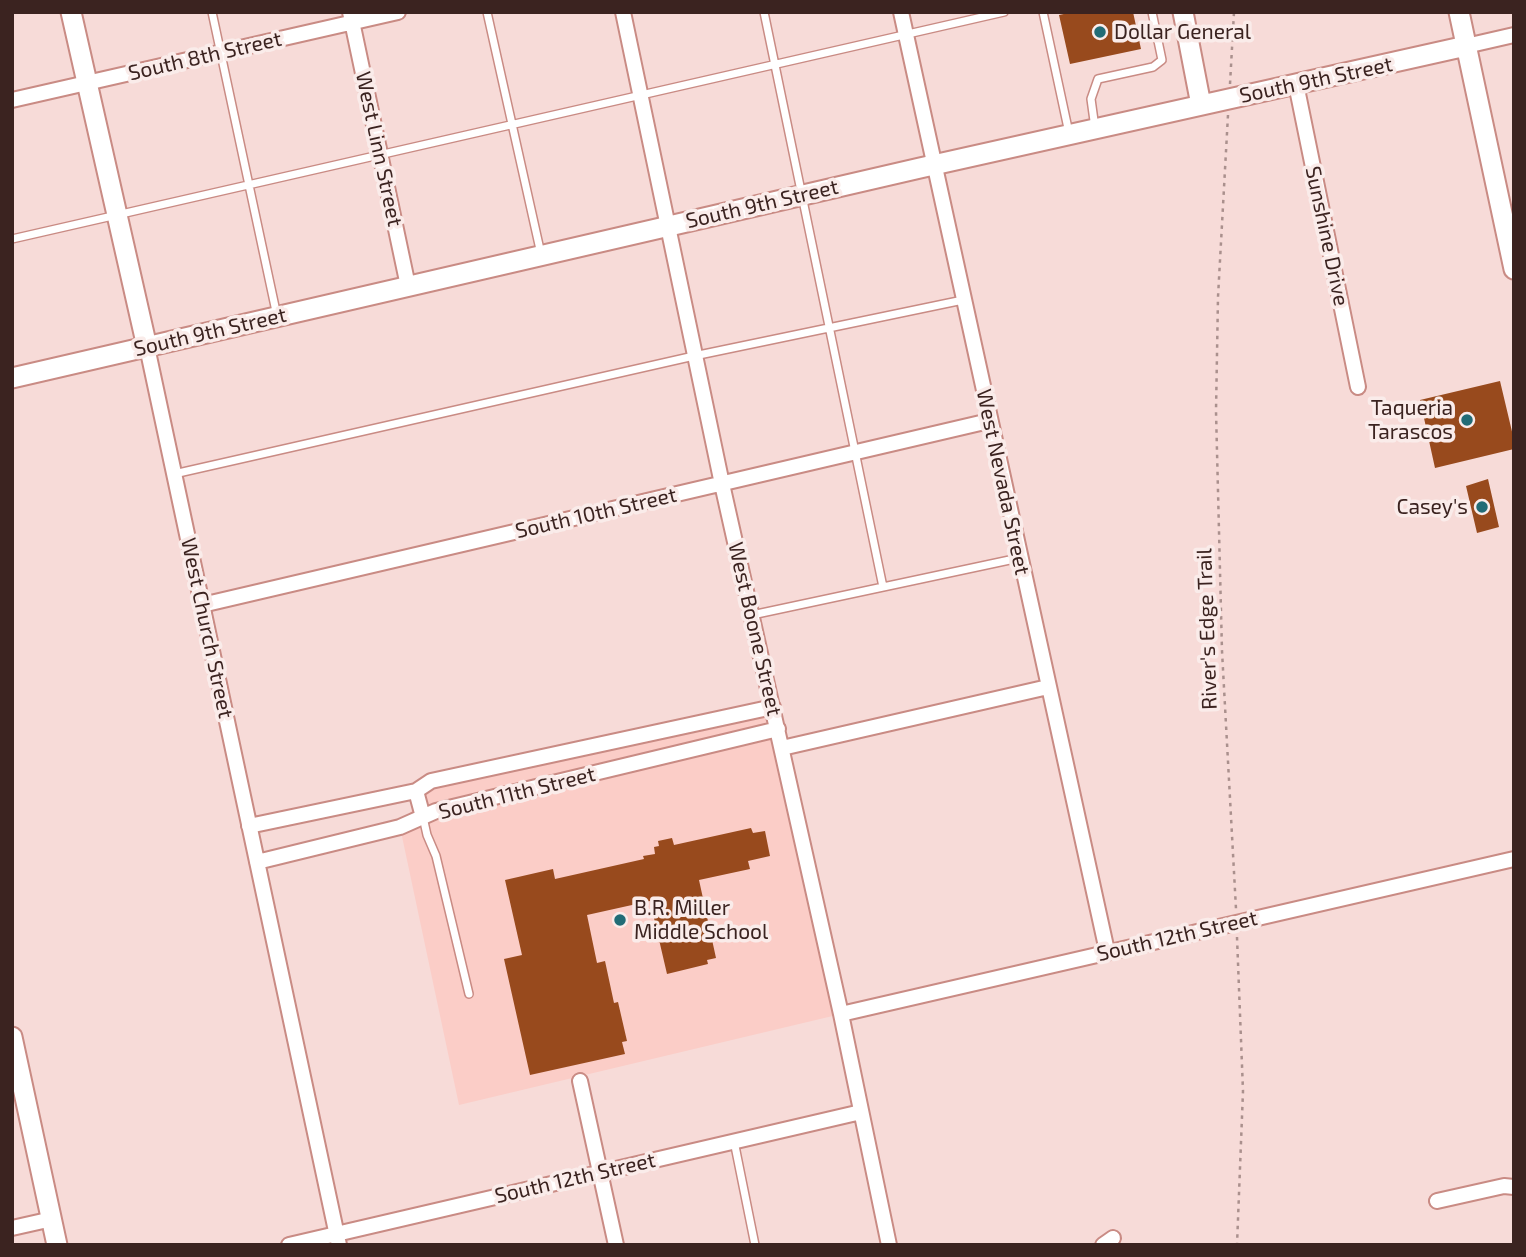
<!DOCTYPE html>
<html>
<head>
<meta charset="utf-8">
<style>
  body { margin:0 }
  #map { position:relative; width:1526px; height:1257px; overflow:hidden; background:#f7dbd8; font-family:"Exo 2",sans-serif }
  canvas { display:block }
  .frame { position:absolute; inset:0; border:14px solid #3b2320; pointer-events:none }
</style>
</head>
<body>
<div id="map">
<canvas width="1526" height="1257"></canvas>
<div class="frame"></div>
</div>
<script>
const g = document.querySelector('canvas').getContext('2d');
g.lineJoin = 'round';
function paint(path, color) {
  g.fillStyle = color;
  g.fill(path, 'evenodd');
}
function toPath(rows) {
  const path = new Path2D();
  for (const r of rows) {
    path.moveTo(r[0], r[1]);
    for (let i = 2; i < r.length; i += 2) path.lineTo(r[i], r[i + 1]);
  }
  return path;
}
function strokePath(path, color, width, dash) {
  g.strokeStyle = color;
  g.lineWidth = width;
  g.lineCap = dash ? 'butt' : 'round';
  g.setLineDash(dash || []);
  g.stroke(path);
}
function write(font, color, halo, rows, align = 'center') {
  g.font = font + ' "Exo 2",sans-serif';
  g.lineWidth = 7;
  g.setLineDash([]);
  g.textBaseline = 'middle';
  g.strokeStyle = halo;
  g.fillStyle = color;
  for (const [text, x, y, turn = 0] of rows) {
    g.save();
    g.translate(x, y);
    g.rotate((+turn || 0) * Math.PI / 180);
    g.textAlign = isNaN(turn) ? turn : align;
    if (halo) g.strokeText(text, 0, 0);
    g.fillText(text, 0, 0);
    g.restore();
  }
}
paint(toPath([
  [775,714,841,1014,459,1105,400,827,427,788]
]), '#fbcdc7');
paint(toPath([
  [1073,12,1133,12,1141,49,1070,64,1059,15],
  [1500,381,1514,440,1514,449,1435,468,1420,400],
  [1488,479,1499,527,1477,533,1466,486],
  [751,828,753,833,765,831,770,856,748,861,750,869,699,880,716,958,707,960,708,964,667,974,650,901,587,915,597,963,605,961,614,1003,618,1002,627,1041,622,1042,625,1054,530,1075,504,959,522,955,505,880,553,869,555,879,644,859,643,856,655,854,654,847,659,846,658,841,672,838,674,845]
]), '#984a1d');
const lane = toPath([
  [212,12,277,316],
  [487,12,541,254],
  [764,12,883,587],
  [1043,12,1069,133],
  [1095,128,1091,99,1098,79,1153,67,1162,60,1152,12],
  [12,239,1004,12],
  [174,474,694,356,963,300],
  [752,615,1019,558],
  [423,817,427,835,436,856,469,994],
  [734,1141,755,1245]
]);
const street = toPath([
  [350,12,408,286],
  [623,12,722,484,841,1014,889,1245],
  [901,12,1107,951],
  [1466,46,1514,35],
  [1296,84,1358,387],
  [12,100,398,12],
  [147,347,339,1245],
  [202,605,989,421],
  [782,748,1048,687],
  [416,791,423,817],
  [249,826,416,791,431,781,773,707],
  [257,862,400,827,436,811,778,729],
  [841,1014,1514,859],
  [580,1081,616,1245],
  [1437,1201,1504,1186,1514,1187],
  [12,1228,52,1219],
  [289,1245,861,1112],
  [1103,1245,1113,1238]
]);
const secondary = toPath([
  [71,12,147,347],
  [1183,12,1201,105],
  [1459,12,1514,269],
  [12,378,920,168,1466,46],
  [12,1037,57,1245]
]);
strokePath(lane, '#c98b84', 10);
strokePath(street, '#c98b84', 18);
strokePath(secondary, '#c98b84', 23);
strokePath(toPath([
  [1230,84,1234,12],
  [1228,115,1218,297,1216,411,1222,651,1236,909],
  [1237,937,1243,1091,1237,1245]
]), '#aa908d', 2.5, [3.5, 5]);
strokePath(lane, '#fff', 7);
strokePath(street, '#fff', 14);
strokePath(secondary, '#fff', 19);
for (const [x, y, r, color] of [
  [1100,32,7,"#226c76"],
  [1467,420,7,"#226c76"],
  [1482,507,7,"#226c76"],
  [620,920,7,"#226c76"]
]) {
  const dot = new Path2D();
  dot.arc(x, y, r, 0, 2 * Math.PI);
  g.fillStyle = color;
  g.fill(dot);
  strokePath(dot, '#faecea', 2.5);
}
write('21px', '#3b2320', '#faecea', [
  ["Dollar General",1114,32],
  ["Taqueria",1453,408,"right"],
  ["Tarascos",1453,432,"right"],
  ["Casey's",1468,507,"right"],
  ["B.R. Miller",634,908],
  ["Middle School",634,932]
], 'left');
write('21px', '#3b2320', '#faecea', [
  ["South 8th Street",205,56,-13],
  ["South 9th Street",1316,80,-12],
  ["West Linn Street",379,149,78],
  ["South 9th Street",762,204,-13],
  ["Sunshine Drive",1327,236,78],
  ["South 9th Street",210,332,-13],
  ["West Nevada Street",1003,482,78],
  ["South 10th Street",596,513,-13],
  ["West Church Street",207,628,78],
  ["West Boone Street",755,629,77],
  ["River's Edge Trail",1207,629,-92],
  ["South 11th Street",517,793,-14],
  ["South 12th Street",1177,936,-13],
  ["South 12th Street",575,1178,-13]
]);
</script>
</body>
</html>
